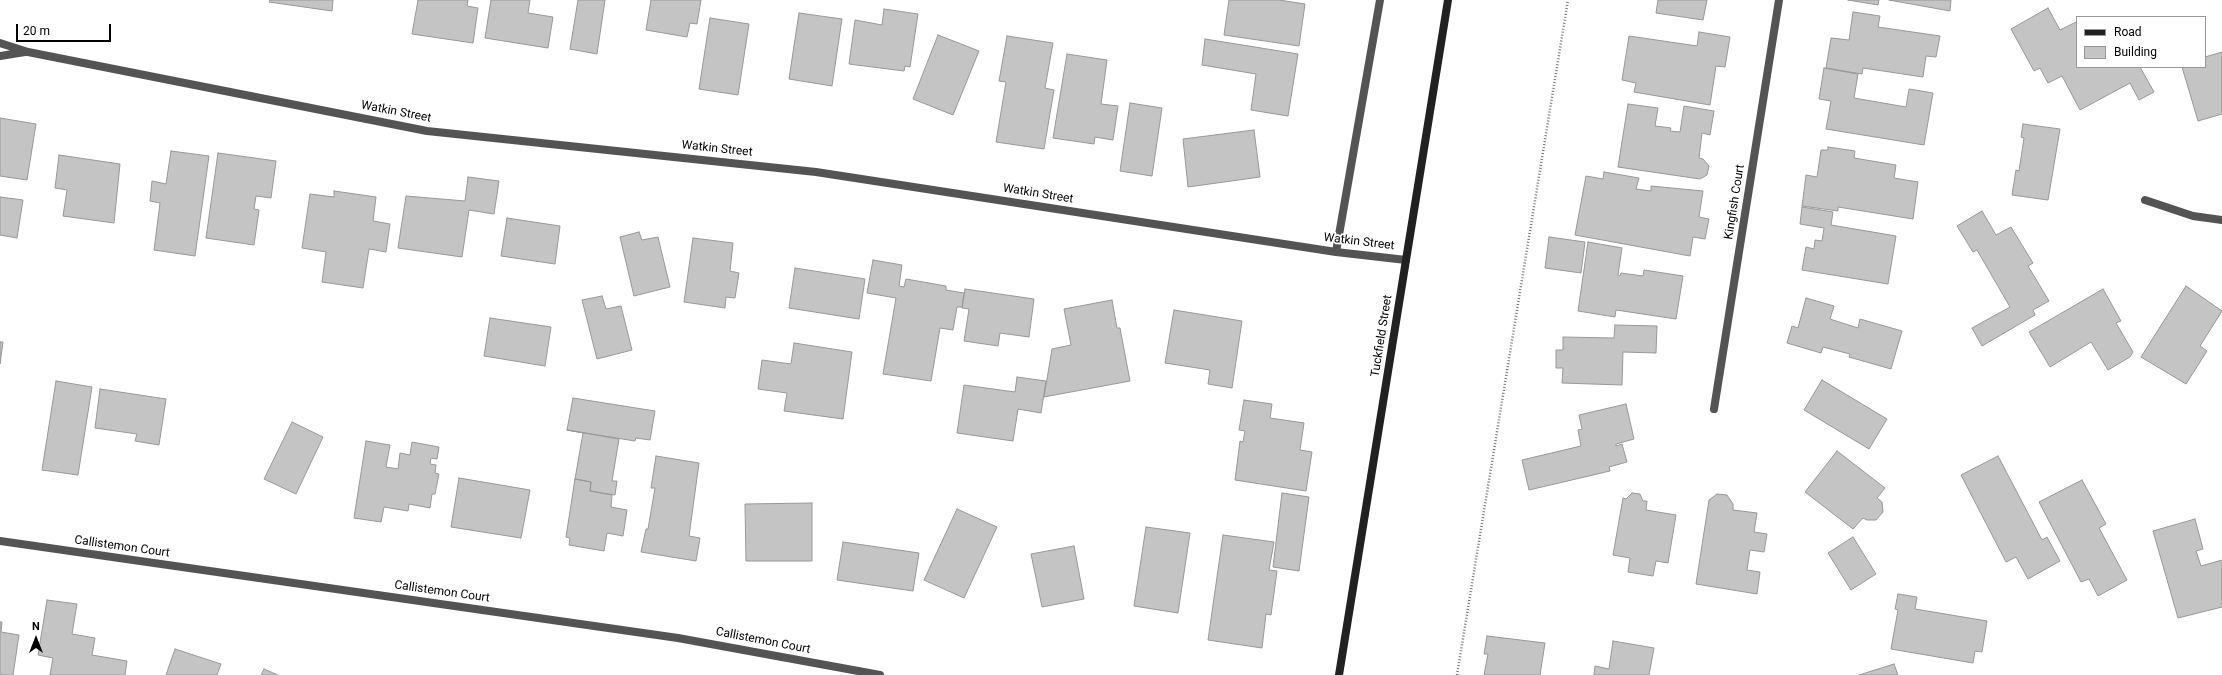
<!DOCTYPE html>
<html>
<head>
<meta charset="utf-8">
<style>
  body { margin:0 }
  #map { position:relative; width:2222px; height:675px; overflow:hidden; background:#fff; font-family:Roboto,sans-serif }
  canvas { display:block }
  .legend { position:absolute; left:2076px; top:16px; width:130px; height:52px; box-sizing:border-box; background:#fff; border:1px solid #999; margin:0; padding:5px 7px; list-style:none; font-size:12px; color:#000 }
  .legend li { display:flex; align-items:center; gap:8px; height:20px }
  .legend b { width:20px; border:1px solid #999 }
  .north { position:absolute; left:16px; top:619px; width:40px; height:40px; -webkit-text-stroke:3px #fff; paint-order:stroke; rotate:0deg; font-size:11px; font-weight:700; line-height:16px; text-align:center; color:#000 }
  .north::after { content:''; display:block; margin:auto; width:14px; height:18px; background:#000; clip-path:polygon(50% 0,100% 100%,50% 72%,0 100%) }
  .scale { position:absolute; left:16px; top:24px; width:95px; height:18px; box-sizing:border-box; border:2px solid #000; border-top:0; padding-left:5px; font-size:12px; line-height:14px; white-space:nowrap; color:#000; -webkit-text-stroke:3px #fff; paint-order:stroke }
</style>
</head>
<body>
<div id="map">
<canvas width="2222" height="675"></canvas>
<ul class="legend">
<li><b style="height:5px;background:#212121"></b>Road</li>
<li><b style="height:11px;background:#c4c4c4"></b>Building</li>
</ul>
<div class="north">N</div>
<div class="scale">20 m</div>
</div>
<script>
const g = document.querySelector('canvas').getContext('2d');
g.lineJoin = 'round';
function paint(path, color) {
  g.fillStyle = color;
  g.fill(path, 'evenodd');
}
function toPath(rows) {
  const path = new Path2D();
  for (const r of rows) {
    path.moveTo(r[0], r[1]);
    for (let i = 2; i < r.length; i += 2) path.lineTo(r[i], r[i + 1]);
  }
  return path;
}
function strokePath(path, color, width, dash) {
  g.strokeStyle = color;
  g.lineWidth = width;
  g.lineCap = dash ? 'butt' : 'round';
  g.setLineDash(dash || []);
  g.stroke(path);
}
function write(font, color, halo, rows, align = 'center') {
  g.font = font + ' Roboto,sans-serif';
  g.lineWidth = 3.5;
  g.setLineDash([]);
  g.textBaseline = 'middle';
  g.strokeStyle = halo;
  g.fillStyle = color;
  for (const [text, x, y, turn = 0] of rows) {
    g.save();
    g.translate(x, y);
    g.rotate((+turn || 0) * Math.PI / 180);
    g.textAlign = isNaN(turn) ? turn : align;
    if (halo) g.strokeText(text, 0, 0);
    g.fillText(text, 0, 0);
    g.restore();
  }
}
const building = toPath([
  [270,0,333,0,332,11,269,2,270,0],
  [418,0,468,0,467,6,478,8,473,43,412,34,418,0],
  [491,0,530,0,528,13,553,17,548,48,485,38,491,0],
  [578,0,605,0,597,54,570,49,578,0],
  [651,0,701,0,697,24,690,23,687,37,646,30,651,0],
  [1229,0,1279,0,1305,4,1299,46,1224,35,1229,0],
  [1658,0,1707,0,1703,20,1656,13,1658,0],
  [1848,0,1879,0,1878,5,1848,0],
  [1889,0,1951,0,1950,11,1889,0],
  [2048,8,2060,30,2076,22,2077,24,2077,67,2140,67,2154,92,2139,100,2130,83,2080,110,2062,76,2048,83,2040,68,2034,71,2011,29,2048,8],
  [884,9,918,14,910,67,905,66,904,71,849,64,855,20,882,25,884,9],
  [1853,12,1880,16,1878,27,1940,36,1936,57,1926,56,1923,77,1863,68,1862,74,1826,68,1831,38,1849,40,1853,12],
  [799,13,842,19,832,86,789,79,799,13],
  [710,18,749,24,738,95,699,89,710,18],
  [1699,32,1730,37,1725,67,1716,66,1710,105,1634,92,1636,83,1622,80,1629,36,1697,46,1699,32],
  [938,35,979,51,953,115,913,99,938,35],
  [1007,36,1053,43,1045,88,1054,90,1044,149,996,142,1006,82,999,81,1007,36],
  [1205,39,1298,54,1288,116,1251,110,1256,74,1202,65,1205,39],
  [2222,52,2222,114,2198,121,2182,67,2205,67,2205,57,2222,52],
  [1067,54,1107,60,1101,104,1118,106,1113,140,1095,137,1094,144,1053,138,1067,54],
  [1824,68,1858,74,1854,98,1906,107,1909,89,1933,93,1924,145,1826,129,1831,101,1819,99,1824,68],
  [1130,103,1162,108,1152,176,1120,171,1130,103],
  [1628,104,1658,108,1655,126,1671,128,1670,131,1680,132,1684,106,1714,111,1710,135,1702,133,1699,158,1703,159,1709,166,1707,175,1700,179,1618,167,1628,104],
  [0,118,36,124,27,180,0,176,0,118],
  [2023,124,2060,129,2048,200,2012,195,2016,170,2019,171,2024,138,2021,137,2023,124],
  [1254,130,1260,177,1188,187,1183,139,1254,130],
  [1828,147,1855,151,1854,158,1896,165,1894,178,1918,182,1913,219,1838,207,1838,211,1802,206,1806,175,1817,177,1821,150,1828,150,1828,147],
  [171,151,209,156,195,256,154,250,160,203,150,201,152,181,166,184,171,151],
  [218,153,276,161,271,198,256,196,254,209,259,210,254,245,206,238,218,153],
  [59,155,120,164,114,223,63,216,67,190,55,188,59,155],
  [1604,172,1639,178,1636,189,1651,191,1651,186,1703,191,1699,217,1709,219,1705,239,1693,237,1690,256,1575,235,1586,176,1603,179,1604,172],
  [468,177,499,181,494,214,469,210,462,257,398,248,406,196,465,201,468,177],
  [334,191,376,197,373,221,390,224,386,252,369,249,363,288,322,282,326,252,302,248,310,194,334,197,334,191],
  [0,197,23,200,17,238,0,235,0,197],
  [1802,207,1833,212,1831,225,1896,236,1888,284,1802,270,1806,247,1814,249,1815,240,1822,241,1824,228,1800,224,1802,207],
  [1982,211,1996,235,2011,227,2033,263,2028,266,2049,301,2033,310,2035,315,1982,346,1972,328,2010,307,1977,250,1973,252,1957,226,1982,211],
  [507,218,560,226,555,264,501,256,507,218],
  [639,232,642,240,658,237,670,287,634,296,620,237,639,232],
  [1549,237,1585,242,1581,273,1545,268,1549,237],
  [693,238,733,243,730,271,739,273,735,298,726,297,725,308,684,302,693,238],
  [1588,242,1622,248,1618,275,1620,276,1621,273,1643,276,1644,270,1683,276,1676,319,1616,310,1615,317,1578,311,1588,242],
  [873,260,902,265,899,286,904,287,906,279,946,286,946,290,964,293,962,307,957,307,953,330,940,328,931,381,883,374,896,298,867,293,873,260],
  [795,268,865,279,859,319,789,308,795,268],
  [2186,286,2222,311,2200,346,2207,351,2186,384,2141,357,2186,286],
  [965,289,1034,299,1029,337,1000,333,998,346,964,341,969,309,962,308,965,289],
  [2103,289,2121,321,2116,323,2133,352,2130,357,2108,370,2091,342,2050,367,2029,332,2103,289],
  [602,296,606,309,621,306,632,350,597,359,582,300,602,296],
  [1806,298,1834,306,1830,319,1858,328,1860,319,1902,331,1891,369,1849,357,1850,354,1823,347,1821,353,1787,343,1792,326,1798,328,1806,298],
  [1112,300,1117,328,1120,328,1130,381,1044,397,1052,349,1071,345,1064,309,1112,300],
  [1174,310,1242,321,1232,388,1208,384,1210,370,1165,363,1174,310],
  [490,318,551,327,545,366,484,356,490,318],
  [1615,325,1657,326,1656,353,1623,352,1622,385,1562,383,1563,368,1556,368,1556,350,1563,350,1563,337,1614,338,1615,325],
  [0,342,3,342,0,364,0,342],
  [794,343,852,352,843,419,784,411,787,393,758,389,762,360,791,364,794,343],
  [1017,377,1046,381,1041,413,1018,409,1013,441,957,433,964,385,1015,392,1017,377],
  [1822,380,1887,419,1869,449,1804,410,1822,380],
  [56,381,92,387,78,475,42,470,56,381],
  [100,389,166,399,159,445,135,441,137,434,95,428,100,389],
  [573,398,655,411,650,440,636,438,635,441,567,430,573,398],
  [1244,400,1272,404,1270,418,1304,423,1300,450,1312,452,1306,491,1235,480,1240,441,1243,442,1245,431,1239,430,1244,400],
  [1626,404,1634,439,1616,444,1616,446,1622,444,1627,462,1609,467,1610,471,1529,490,1522,460,1581,446,1578,430,1582,429,1579,415,1626,404],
  [292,422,323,437,296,494,264,479,292,422],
  [567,430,619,439,612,481,617,481,615,495,590,491,591,482,575,479,583,433,567,430],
  [366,441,390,445,386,467,398,469,400,453,410,455,412,442,439,447,437,459,431,458,430,464,436,465,435,473,439,474,435,494,432,494,430,508,409,504,408,511,384,507,381,522,354,518,366,441],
  [1837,451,1885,488,1877,498,1882,502,1883,512,1876,520,1867,520,1863,518,1853,529,1805,492,1837,451],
  [656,456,699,463,689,536,700,538,696,561,641,552,646,529,648,529,655,488,651,488,656,456],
  [1998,456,2042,540,2047,537,2060,561,2028,579,2016,557,2006,562,1961,475,1998,456],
  [459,478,530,490,521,538,451,527,459,478],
  [575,479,591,482,590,491,612,495,611,507,627,510,623,536,607,533,604,551,569,545,570,538,566,537,575,479],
  [2082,480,2106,524,2099,528,2127,580,2098,596,2089,579,2081,582,2039,502,2082,480],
  [1282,493,1309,497,1299,571,1273,567,1282,493],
  [1632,493,1640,494,1643,501,1647,501,1646,510,1676,515,1668,563,1656,561,1653,576,1628,572,1630,558,1613,555,1623,498,1626,499,1632,493],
  [1717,494,1727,495,1733,504,1733,510,1757,513,1754,532,1767,534,1764,552,1750,550,1747,570,1760,572,1757,594,1696,584,1709,500,1717,494],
  [812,503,812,561,746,561,745,504,812,503],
  [957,509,997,527,964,598,924,580,957,509],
  [2195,519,2203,549,2196,551,2201,566,2222,560,2222,607,2178,618,2153,531,2195,519],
  [1146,527,1190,533,1178,613,1134,606,1146,527],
  [1223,535,1274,542,1269,570,1277,571,1271,615,1266,614,1262,648,1208,640,1223,535],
  [1853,537,1876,574,1851,590,1828,553,1853,537],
  [843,542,919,553,913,591,837,580,843,542],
  [1074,546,1084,599,1042,607,1031,554,1074,546],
  [1898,594,1917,597,1915,609,1987,621,1982,652,1975,651,1973,663,1891,649,1898,610,1895,609,1898,594],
  [47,600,77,604,72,634,95,638,92,655,127,661,125,675,50,675,53,658,38,655,47,600],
  [0,622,2,622,1,632,19,635,13,675,0,675,0,622],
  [1487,636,1545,643,1540,675,1484,675,1488,654,1484,654,1487,636],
  [1613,641,1654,648,1649,675,1594,675,1595,666,1609,669,1613,641],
  [175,649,221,664,217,675,166,675,175,649],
  [1894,664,1898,675,1859,675,1894,664],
  [264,669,278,675,261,675,264,669]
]);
paint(building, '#c4c4c4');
strokePath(building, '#989898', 1);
strokePath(toPath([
  [1457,675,1568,0]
]), '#767676', 2.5, [1, 2]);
strokePath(toPath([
  [0,43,28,52,427,131,816,172,1336,252,1406,260],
  [0,56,25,52],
  [2145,200,2193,216,2222,220],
  [1336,252,1380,0],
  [1714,409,1779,0],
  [0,541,678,638,880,675]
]), '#545454', 8);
strokePath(toPath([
  [1339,675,1448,0]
]), '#212121', 8);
write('12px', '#000', '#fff', [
  ["Watkin Street",396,112,11],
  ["Watkin Street",717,149,6],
  ["Watkin Street",1038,194,9],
  ["Kingfish Court",1735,202,-81],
  ["Watkin Street",1359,242,7],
  ["Tuckfield Street",1382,336,-81],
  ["Callistemon Court",122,547,8],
  ["Callistemon Court",442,592,8],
  ["Callistemon Court",763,641,11]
]);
</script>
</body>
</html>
